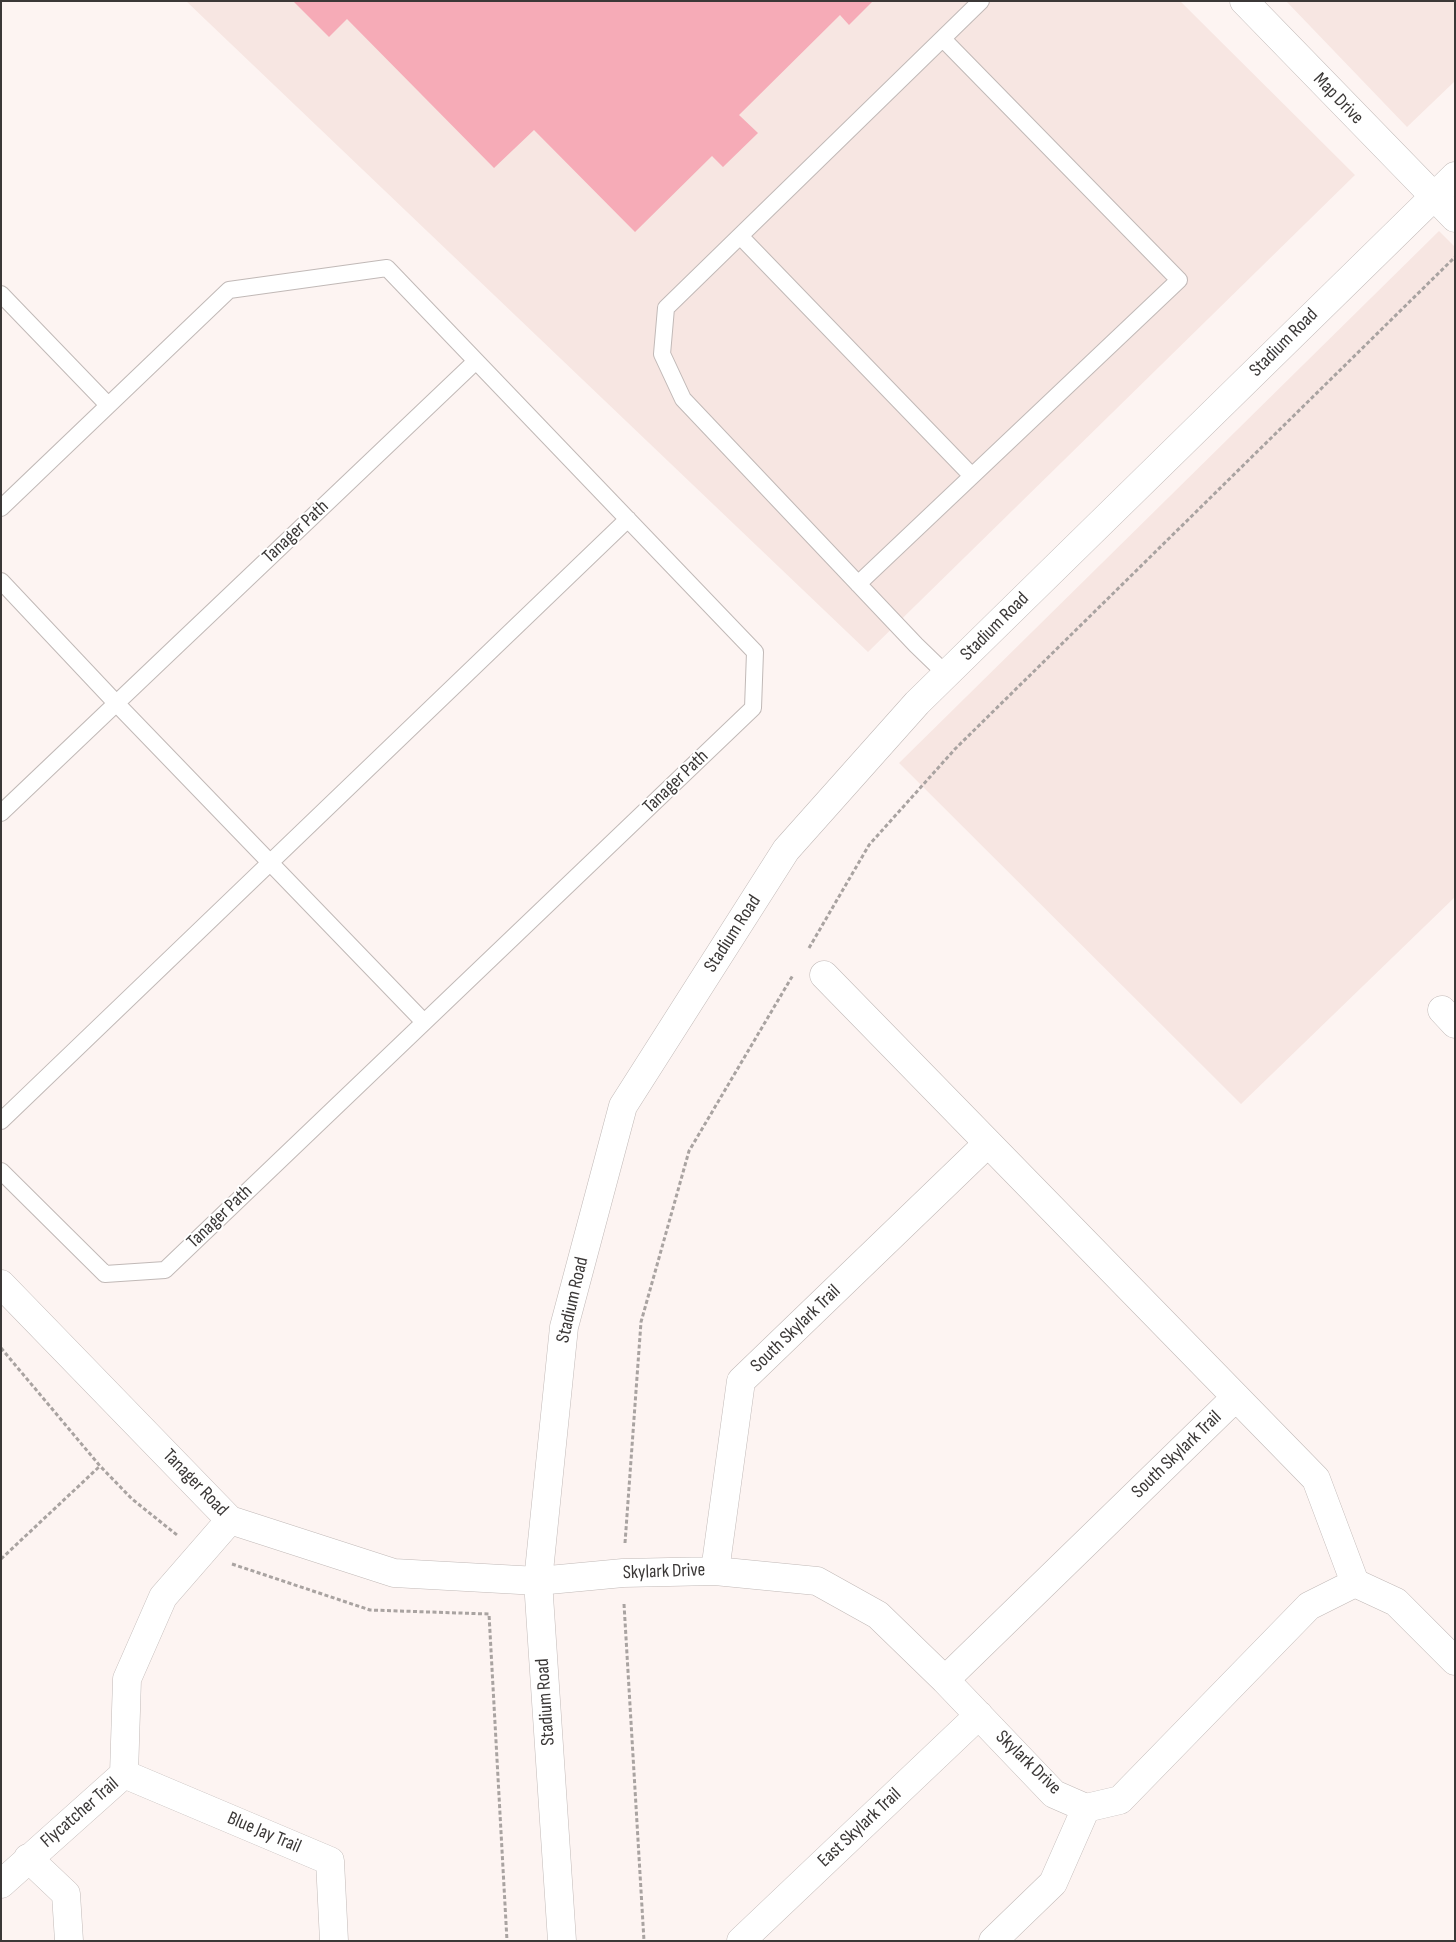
<!DOCTYPE html>
<html>
<head>
<meta charset="utf-8">
<style>
  body { margin:0 }
  #map { position:relative; width:1456px; height:1942px; overflow:hidden; background:#fdf4f2; font-family:"Sofia Sans Condensed",sans-serif }
  canvas { display:block }
  .frame { position:absolute; inset:0; border:2px solid #3b3837; pointer-events:none }
</style>
</head>
<body>
<div id="map">
<canvas width="1456" height="1942"></canvas>
<div class="frame"></div>
</div>
<script>
const g = document.querySelector('canvas').getContext('2d');
g.lineJoin = 'round';
function paint(path, color) {
  g.fillStyle = color;
  g.fill(path, 'evenodd');
}
function toPath(rows) {
  const path = new Path2D();
  for (const r of rows) {
    path.moveTo(r[0], r[1]);
    for (let i = 2; i < r.length; i += 2) path.lineTo(r[i], r[i + 1]);
  }
  return path;
}
function strokePath(path, color, width, dash) {
  g.strokeStyle = color;
  g.lineWidth = width;
  g.lineCap = dash ? 'butt' : 'round';
  g.setLineDash(dash || []);
  g.stroke(path);
}
function write(font, color, halo, rows, align = 'center') {
  g.font = font + ' "Sofia Sans Condensed",sans-serif';
  g.lineWidth = 4;
  g.setLineDash([]);
  g.textBaseline = 'middle';
  g.strokeStyle = halo;
  g.fillStyle = color;
  for (const [text, x, y, turn = 0] of rows) {
    g.save();
    g.translate(x, y);
    g.rotate((+turn || 0) * Math.PI / 180);
    g.textAlign = isNaN(turn) ? turn : align;
    if (halo) g.strokeText(text, 0, 0);
    g.fillText(text, 0, 0);
    g.restore();
  }
}
paint(toPath([
  [186,1,1180,1,1355,175,868,652],
  [1286,1,1455,1,1455,81,1407,127],
  [1439,231,1455,247,1455,897,1241,1104,899,763]
]), '#f7e6e2');
paint(toPath([
  [293,1,873,1,849,25,840,15,739,115,758,133,723,167,712,156,635,232,534,130,494,168,347,19,329,37]
]), '#f6abb7');
const lane = toPath([
  [740,236,972,476],
  [1,294,108,405],
  [1,508,229,290,387,268,755,652,753,708,165,1270,105,1274,1,1171],
  [1,581,116,703,424,1022],
  [858,584,1179,280,943,39],
  [947,675,916,645,683,399,662,354,666,308,981,1],
  [1,813,476,361],
  [1,1121,628,519]
]);
const street = toPath([
  [1244,1,1455,218],
  [824,975,1316,1479,1355,1583],
  [1442,1010,1455,1024],
  [1,1284,230,1520,394,1573,538,1581,623,1573,715,1571,817,1581,878,1615,945,1680,1054,1794,1086,1808,1120,1800,1309,1606,1355,1583,1396,1602,1455,1661],
  [715,1571,741,1381,988,1143],
  [945,1680,1236,1397],
  [124,1774,330,1861,334,1941],
  [28,1858,66,1894,69,1941],
  [1,1884,124,1774,127,1679,163,1597,230,1520],
  [741,1941,979,1715],
  [993,1941,1053,1883,1086,1808]
]);
const secondary = toPath([
  [562,1941,538,1581,564,1327,623,1106,786,850,917,703,1455,176]
]);
strokePath(lane, '#c1b9b7', 18);
strokePath(street, '#c1b9b7', 29);
strokePath(secondary, '#c1b9b7', 29);
strokePath(toPath([
  [809,948,869,845,955,749,1455,257],
  [1,1348,100,1466,132,1499,177,1535],
  [625,1543,641,1322,689,1151,793,975],
  [1,1559,100,1466],
  [232,1564,370,1610,489,1614,507,1941],
  [624,1604,644,1941]
]), '#a9a3a1', 3, [4, 2.5]);
strokePath(lane, '#fff', 16);
strokePath(street, '#fff', 28);
strokePath(secondary, '#fff', 28);
write('19px', '#3b3837', '#fff', [
  ["Map Drive",1338,99,46],
  ["Stadium Road",1284,343,-45],
  ["Tanager Path",296,532,-43],
  ["Stadium Road",995,627,-45],
  ["Tanager Path",676,782,-44],
  ["Stadium Road",733,934,-57],
  ["Tanager Path",220,1217,-44],
  ["Stadium Road",573,1300,-77],
  ["South Skylark Trail",796,1329,-44],
  ["South Skylark Trail",1177,1455,-44],
  ["Tanager Road",195,1483,46],
  ["Skylark Drive",664,1572,-2],
  ["Stadium Road",546,1702,-94],
  ["Skylark Drive",1028,1763,44],
  ["Flycatcher Trail",80,1813,-41],
  ["East Skylark Trail",860,1828,-43],
  ["Blue Jay Trail",264,1833,23]
]);
</script>
</body>
</html>
